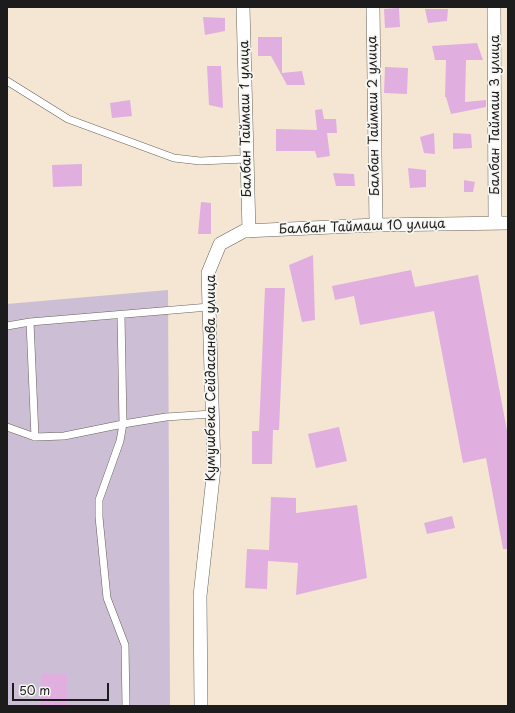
<!DOCTYPE html>
<html>
<head>
<meta charset="utf-8">
<style>
  body { margin:0 }
  #map { position:relative; width:515px; height:713px; overflow:hidden; background:#f4e6d2; font-family:"Playpen Sans",sans-serif }
  canvas { display:block }
  .frame { position:absolute; inset:0; border:8px solid #1c1c1c; pointer-events:none }
  .scale { position:absolute; left:12px; top:683px; width:97px; height:18px; box-sizing:border-box; border:2px solid #1c1c1c; border-top:0; padding-left:5px; font-size:12px; line-height:14px; white-space:nowrap; color:#1c1c1c; -webkit-text-stroke:3px #f6f6f2; paint-order:stroke }
</style>
</head>
<body>
<div id="map">
<canvas width="515" height="713"></canvas>
<div class="frame"></div>
<div class="scale">50 m</div>
</div>
<script>
const g = document.querySelector('canvas').getContext('2d');
g.lineJoin = 'round';
function paint(path, color) {
  g.fillStyle = color;
  g.fill(path, 'evenodd');
}
function toPath(rows) {
  const path = new Path2D();
  for (const r of rows) {
    path.moveTo(r[0], r[1]);
    for (let i = 2; i < r.length; i += 2) path.lineTo(r[i], r[i + 1]);
  }
  return path;
}
function strokePath(path, color, width, dash) {
  g.strokeStyle = color;
  g.lineWidth = width;
  g.lineCap = dash ? 'butt' : 'round';
  g.setLineDash(dash || []);
  g.stroke(path);
}
function write(font, color, halo, rows, align = 'center') {
  g.font = font + ' "Playpen Sans",sans-serif';
  g.lineWidth = 3.5;
  g.setLineDash([]);
  g.textBaseline = 'middle';
  g.strokeStyle = halo;
  g.fillStyle = color;
  for (const [text, x, y, turn = 0] of rows) {
    g.save();
    g.translate(x, y);
    g.rotate((+turn || 0) * Math.PI / 180);
    g.textAlign = isNaN(turn) ? turn : align;
    if (halo) g.strokeText(text, 0, 0);
    g.fillText(text, 0, 0);
    g.restore();
  }
}
paint(toPath([
  [168,290,170,706,7,706,7,304]
]), '#ccbed4');
paint(toPath([
  [399,8,400,27,385,28,384,9],
  [425,9,448,9,447,21,428,23],
  [203,17,225,18,225,31,205,35],
  [258,37,282,37,282,73,302,71,305,85,287,85,271,56,258,56],
  [477,43,483,60,466,60,465,102,486,100,486,107,451,114,446,97,445,97,446,60,435,60,432,46],
  [207,66,221,66,223,108,209,105],
  [385,67,408,68,407,94,384,93],
  [130,100,132,116,112,118,110,103],
  [322,109,324,119,336,119,337,133,327,133,330,156,317,158,315,151,276,151,276,129,317,130,315,110],
  [434,133,435,154,424,153,420,137],
  [453,133,471,134,472,148,453,149],
  [82,164,82,186,53,187,52,165],
  [408,168,426,170,426,187,410,188],
  [333,173,354,174,355,186,336,186],
  [464,180,475,182,473,192,464,192],
  [201,202,211,203,211,234,198,234],
  [313,255,315,320,302,322,289,265],
  [411,270,415,287,478,275,508,436,508,549,503,549,486,458,463,463,434,311,360,325,354,296,335,300,332,286],
  [265,288,285,288,279,430,273,430,272,464,252,464,252,431,259,431],
  [339,427,347,461,316,468,308,434],
  [271,497,296,498,296,513,357,505,367,578,296,595,298,563,268,561,267,589,245,588,247,549,269,550],
  [452,516,455,528,427,534,424,523],
  [41,674,67,674,67,706,41,706]
]), '#e1aee0');
const lane = toPath([
  [7,81,68,119,174,158,200,161,246,159],
  [30,322,35,437],
  [7,326,30,322,209,307],
  [7,427,35,437,64,436,123,424,121,315],
  [126,706,125,645,107,598,99,517,99,500,120,441,123,424,166,417,212,414]
]);
const street = toPath([
  [243,7,249,231],
  [373,7,376,225],
  [494,7,495,223],
  [201,706,200,596,214,468,208,273,220,244,244,231,376,225,508,223]
]);
strokePath(lane, '#68635c', 8);
strokePath(street, '#68635c', 14);
strokePath(lane, '#fff', 7);
strokePath(street, '#fff', 13);
write('13px', '#1c1c1c', '#f6f6f2', [
  ["Балбан Таймаш 3 улица",495,115,-90],
  ["Балбан Таймаш 2 улица",374,116,-91],
  ["Балбан Таймаш 1 улица",246,119,-91],
  ["Балбан Таймаш 10 улица",362,227,-2],
  ["Кумушбека Сейдасанова улица",211,378,-90]
]);
</script>
</body>
</html>
